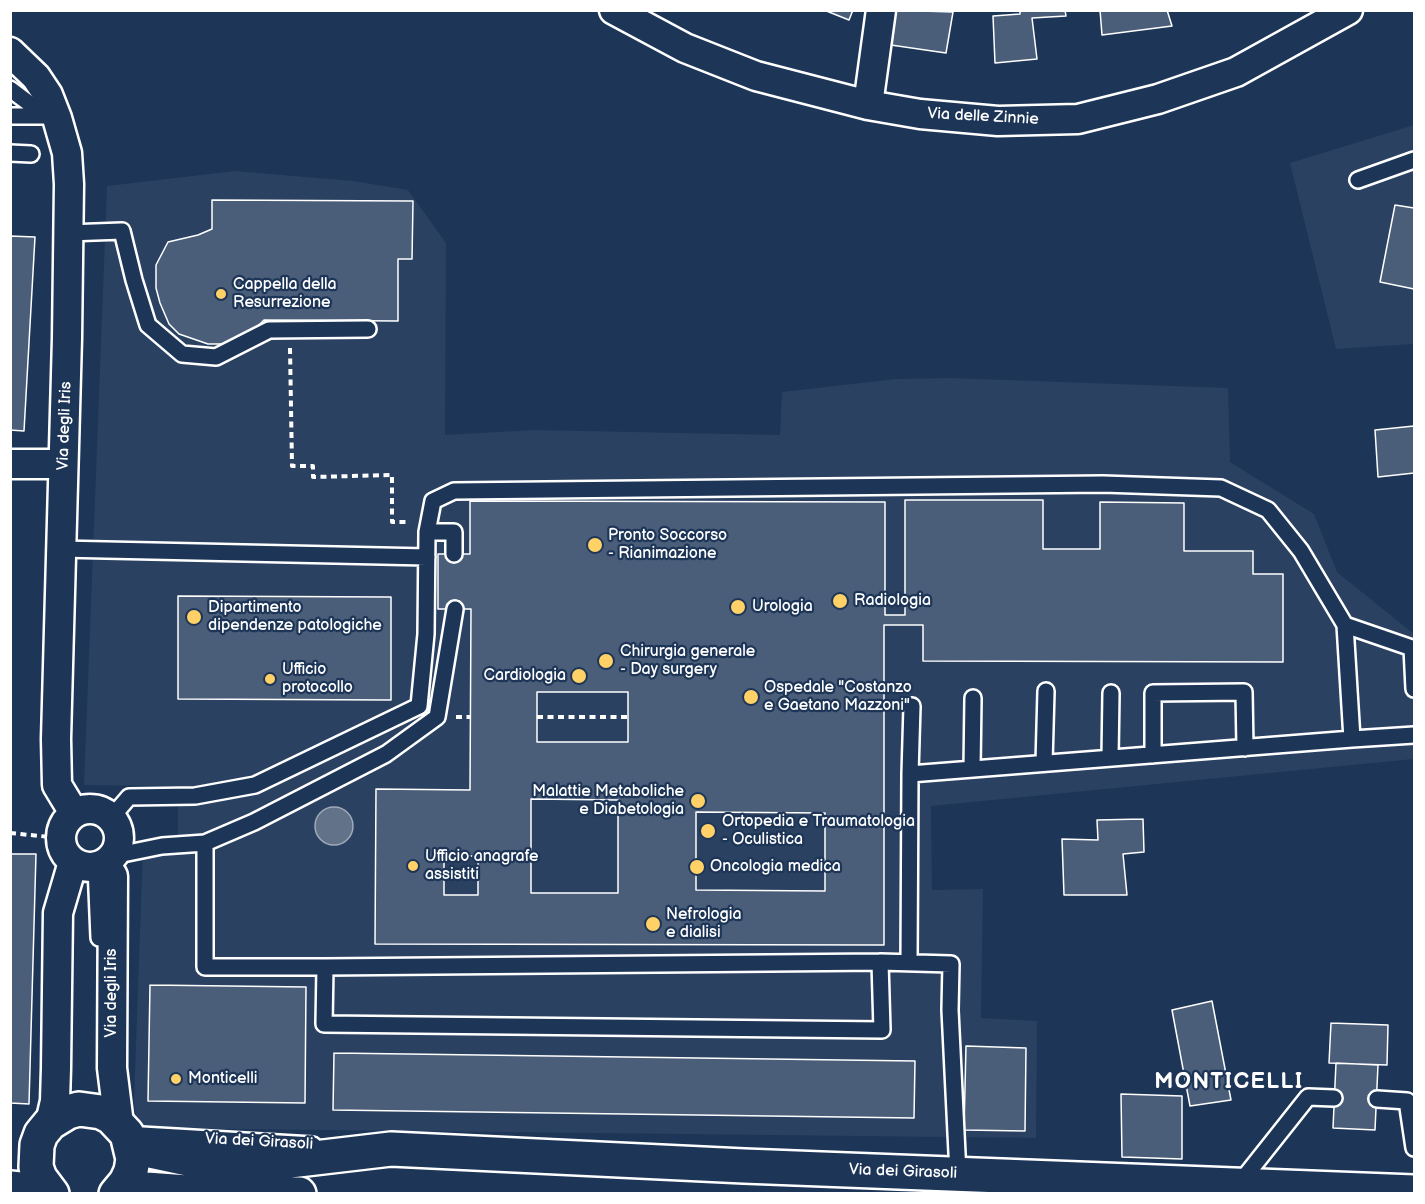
<!DOCTYPE html>
<html>
<head>
<meta charset="utf-8">
<style>
  body { margin:0 }
  #map { position:relative; width:1425px; height:1204px; overflow:hidden; background:#1d3557; font-family:"Balsamiq Sans",sans-serif }
  canvas { display:block }
  .frame { position:absolute; inset:0; border:12px solid #fff; pointer-events:none }
</style>
</head>
<body>
<div id="map">
<canvas width="1425" height="1204"></canvas>
<div class="frame"></div>
</div>
<script>
const g = document.querySelector('canvas').getContext('2d');
g.lineJoin = 'round';
function paint(path, color) {
  g.fillStyle = color;
  g.fill(path, 'evenodd');
}
function toPath(rows) {
  const path = new Path2D();
  for (const r of rows) {
    if (r.length === 3) {
      path.moveTo(r[0] + r[2], r[1]);
      path.arc(r[0], r[1], r[2], 0, 2 * Math.PI);
      continue;
    }
    path.moveTo(r[0], r[1]);
    for (let i = 2; i < r.length; i += 2) path.lineTo(r[i], r[i + 1]);
  }
  return path;
}
function strokePath(path, color, width, dash) {
  g.strokeStyle = color;
  g.lineWidth = width;
  g.lineCap = dash ? 'butt' : 'round';
  g.setLineDash(dash || []);
  g.stroke(path);
}
function write(font, color, halo, rows, align = 'center') {
  g.font = font + ' "Balsamiq Sans",sans-serif';
  g.lineWidth = 4.5;
  g.setLineDash([]);
  g.textBaseline = 'middle';
  g.strokeStyle = halo;
  g.fillStyle = color;
  for (const [text, x, y, turn = 0] of rows) {
    g.save();
    g.translate(x, y);
    g.rotate((+turn || 0) * Math.PI / 180);
    g.textAlign = isNaN(turn) ? turn : align;
    if (halo) g.strokeText(text, 0, 0);
    g.fillText(text, 0, 0);
    g.restore();
  }
}
paint(toPath([
  [1414,125,1414,344,1336,349,1290,163],
  [235,171,353,181,408,190,446,243,445,435,533,430,780,435,782,392,896,379,950,378,1228,388,1230,462,1314,514,1337,572,1414,634,1414,759,931,806,932,890,983,889,981,1018,1037,1021,1036,1138,149,1128,136,1118,134,1100,143,849,178,849,178,786,84,785,107,186]
]), '#2a4161');
const water = toPath([
  [334,826,19]
]);
paint(water, '#617289');
strokePath(water, '#a0aab8', 1.5);
const building = toPath([
  [824,10,853,10,849,20,824,10],
  [891,10,953,12,946,53,884,44,891,10],
  [1020,10,1065,10,1066,16,1032,18,1037,59,995,63,993,16,1020,14,1020,10],
  [1100,10,1167,10,1172,26,1102,35,1100,10],
  [212,200,413,201,412,259,398,259,398,321,264,320,255,329,238,341,221,344,208,344,179,334,169,324,160,303,156,288,156,265,168,242,198,235,212,229,212,200],
  [1395,205,1414,208,1414,289,1380,282,1395,205],
  [10,236,35,237,24,431,10,430,10,236],
  [1414,426,1414,473,1378,477,1375,430,1414,426],
  [905,500,1043,500,1043,549,1100,549,1100,502,1184,503,1184,551,1253,551,1253,574,1283,574,1283,662,923,661,923,625,884,625,884,945,375,944,376,789,470,790,471,609,438,609,438,554,470,554,470,501,885,502,885,615,905,615,905,500],
  [537,692,628,692,628,742,537,742,537,692],
  [531,799,618,800,618,893,531,893,531,799],
  [696,812,825,813,825,891,696,890,696,812],
  [444,856,478,856,478,895,444,895,444,856],
  [178,596,391,597,391,700,178,699,178,596],
  [1143,819,1144,852,1123,854,1127,895,1064,895,1062,839,1098,840,1097,820,1143,819],
  [10,854,36,854,29,1104,10,1103,10,854],
  [150,985,306,987,305,1103,148,1101,150,985],
  [1212,1001,1231,1100,1190,1106,1172,1010,1212,1001],
  [1331,1023,1388,1025,1387,1065,1329,1063,1331,1023],
  [966,1046,1026,1048,1025,1131,964,1130,966,1046],
  [334,1053,915,1061,914,1118,333,1110,334,1053],
  [1336,1063,1378,1065,1375,1130,1333,1128,1336,1063],
  [1121,1094,1182,1096,1182,1159,1122,1157,1121,1094]
]);
paint(building, '#4a5d79');
strokePath(building, '#fff', 1.5);
const service = toPath([
  [10,89,46,116],
  [10,116,46,116,57,118],
  [10,153,31,154],
  [1358,180,1414,160],
  [68,233,122,231,134,280,148,325,182,354,216,357,269,330,368,329],
  [427,532,433,501,454,491,1103,484,1221,488,1268,510,1301,551,1345,625,1352,739,910,774,909,963],
  [60,549,427,557],
  [1345,625,1412,648,1414,689],
  [1352,739,1414,735],
  [1153,755,1153,693,1244,692,1245,748],
  [1110,758,1111,693],
  [1044,763,1046,691],
  [972,769,973,698],
  [910,774,912,706],
  [111,818,129,797,195,796,255,785,419,706,426,634,427,532,454,532,454,554],
  [205,843,205,967,325,967],
  [113,856,162,846,205,843,254,822,386,754,437,717,455,609],
  [96,867,99,938],
  [880,962,882,1030,324,1024,325,967,880,962,951,964,950,1010,958,1174],
  [1377,1099,1407,1101,1414,1148],
  [142,1135,313,1145],
  [1239,1184,1308,1097,1334,1098]
]);
const minor = toPath([
  [614,10,685,48,756,76,868,105,920,114,998,121,1078,119,1158,99,1236,72,1348,10],
  [10,52,36,77,48,95,57,118,67,153,69,184,67,338,56,739,57,785,74,813],
  [868,105,881,10],
  [10,464,63,464],
  [90,838,29],
  [105,863,113,876,112,1068,119,1124],
  [50,1123,55,1101,56,1068,58,913,73,862]
]);
const secondary = toPath([
  [132,1147,188,1159,281,1162,391,1149,744,1166,1414,1192],
  [10,1188,50,1192],
  [118,1192,146,1189,187,1192,299,1194],
  [52,1194,40,1178,36,1167,37,1145,41,1134,50,1123,68,1112,79,1109,101,1112,111,1117,127,1134,133,1159,131,1171,126,1182,116,1194]
]);
strokePath(service, '#fff', 20);
strokePath(minor, '#fff', 33);
strokePath(secondary, '#fff', 38);
strokePath(toPath([
  [290,348,292,466,313,466,313,477,392,475,392,522,410,522],
  [456,717,470,717],
  [537,717,628,717],
  [10,833,60,838]
]), '#fff', 4, [6, 4.5]);
strokePath(service, '#1d3557', 15);
strokePath(minor, '#1d3557', 28);
strokePath(secondary, '#1d3557', 33);
for (const [x, y, r, color] of [
  [221,294,6,"#ffd166"],
  [595,545,8,"#ffd166"],
  [840,601,8,"#ffd166"],
  [738,607,8,"#ffd166"],
  [194,617,8,"#ffd166"],
  [606,661,8,"#ffd166"],
  [579,676,8,"#ffd166"],
  [270,679,6,"#ffd166"],
  [751,697,8,"#ffd166"],
  [698,801,8,"#ffd166"],
  [708,831,8,"#ffd166"],
  [413,866,6,"#ffd166"],
  [697,867,8,"#ffd166"],
  [653,924,8,"#ffd166"],
  [176,1079,6,"#ffd166"]
]) {
  const dot = new Path2D();
  dot.arc(x, y, r, 0, 2 * Math.PI);
  g.fillStyle = color;
  g.fill(dot);
  strokePath(dot, '#1d3557', 2);
}
write('16px', '#fff', '#1d3557', [
  ["Via delle Zinnie",983,117,3],
  ["Via degli Iris",65,426,-88],
  ["Via degli Iris",112,993,-90],
  ["Via dei Girasoli",259,1142,3],
  ["Via dei Girasoli",903,1172,2]
]);
write('16px', '#fff', '#1d3557', [
  ["Cappella della",233,285],
  ["Resurrezione",233,303],
  ["Pronto Soccorso",608,536],
  ["- Rianimazione",608,554],
  ["Radiologia",854,601],
  ["Urologia",752,607],
  ["Dipartimento",208,608],
  ["dipendenze patologiche",208,626],
  ["Chirurgia generale",620,652],
  ["- Day surgery",620,670],
  ["Ufficio",282,670],
  ["protocollo",282,688],
  ["Cardiologia",566,676,"right"],
  ["Ospedale \"Costanzo",764,688],
  ["e Gaetano Mazzoni\"",764,706],
  ["Malattie Metaboliche",684,792,"right"],
  ["e Diabetologia",684,810,"right"],
  ["Ortopedia e Traumatologia",722,822],
  ["- Oculistica",722,840],
  ["Ufficio anagrafe",425,857],
  ["assistiti",425,875],
  ["Oncologia medica",710,867],
  ["Nefrologia",666,915],
  ["e dialisi",666,933],
  ["Monticelli",188,1079]
], 'left');
g.letterSpacing = '1.5px';
write('bold 22px', '#fff', '#1d3557', [
  ["MONTICELLI",1229,1082]
]);
g.letterSpacing = '0px';
</script>
</body>
</html>
